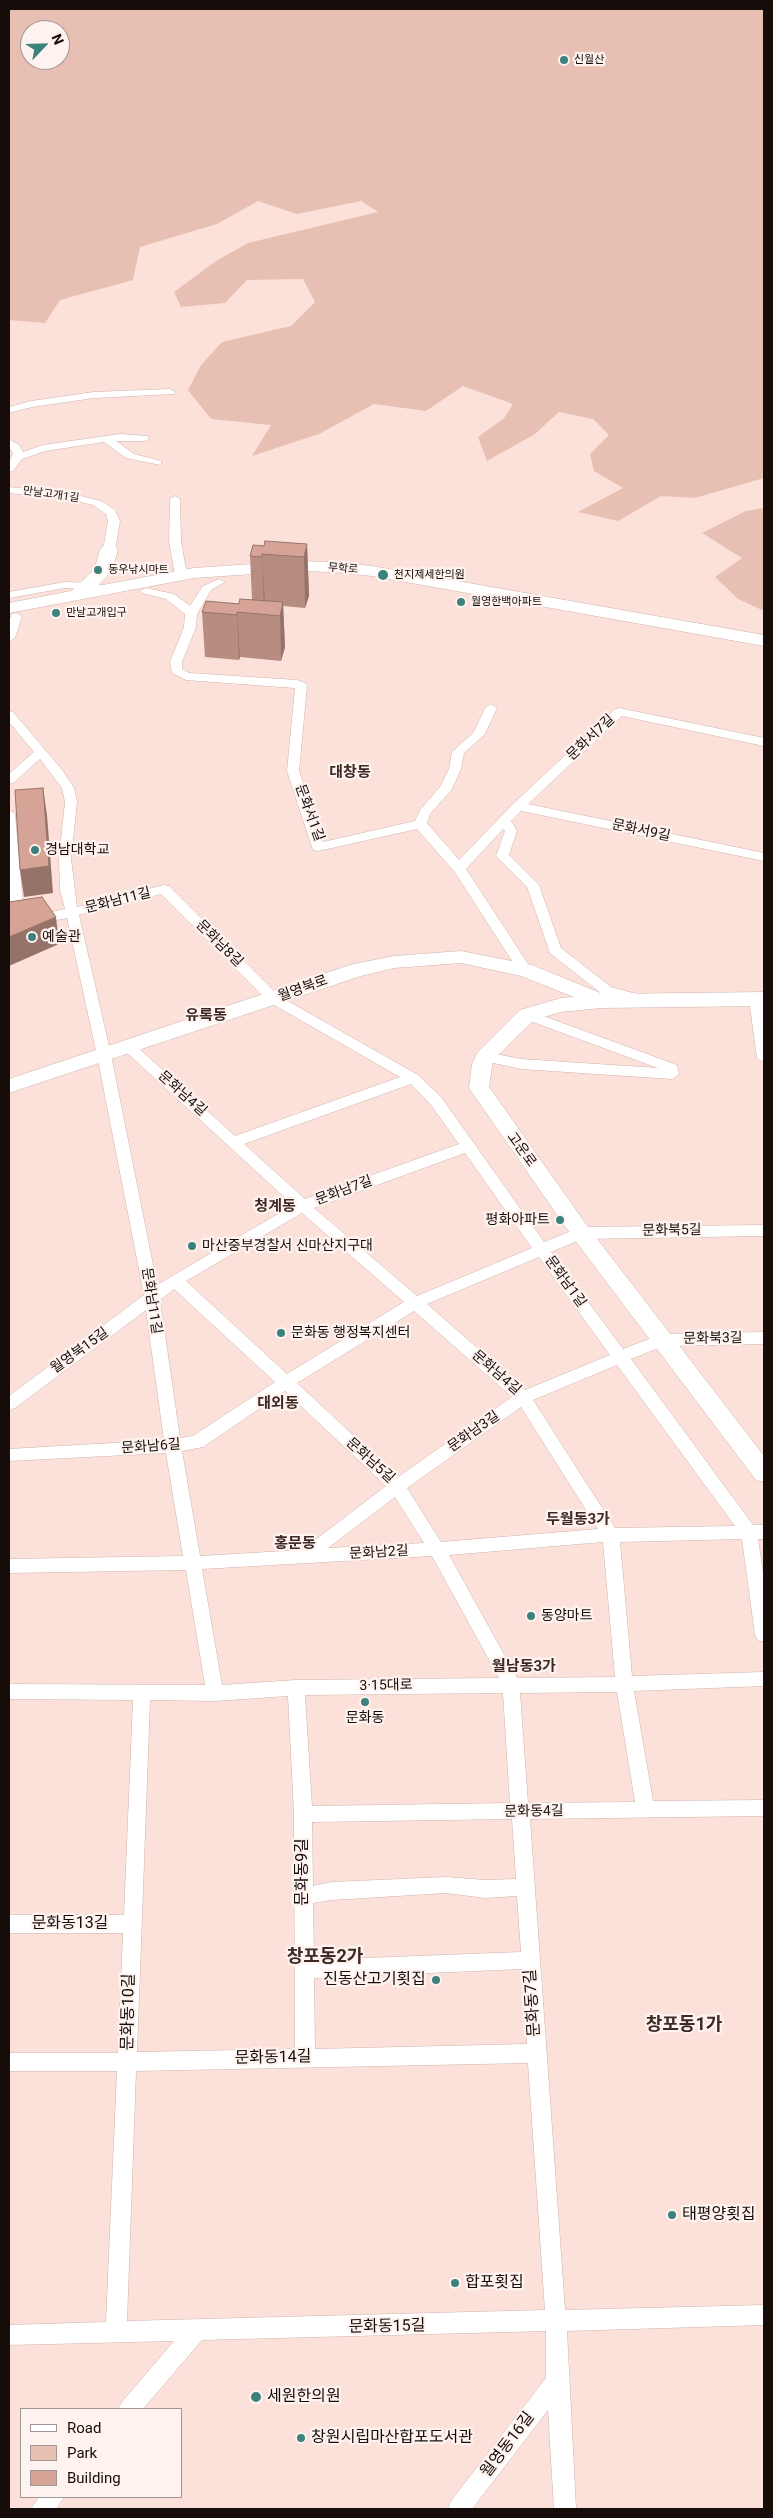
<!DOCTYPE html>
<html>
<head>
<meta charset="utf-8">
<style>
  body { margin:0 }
  #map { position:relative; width:773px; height:2518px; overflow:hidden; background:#fce1da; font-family:Roboto,sans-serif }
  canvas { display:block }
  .frame { position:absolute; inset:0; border:10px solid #160d0b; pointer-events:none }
  .legend { position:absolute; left:20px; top:2408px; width:162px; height:90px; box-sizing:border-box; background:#fef3ef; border:1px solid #a19794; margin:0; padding:6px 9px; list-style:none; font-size:15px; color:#160d0b }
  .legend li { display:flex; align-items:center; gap:10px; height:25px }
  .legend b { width:25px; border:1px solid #a19794 }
  .north { position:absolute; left:20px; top:20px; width:50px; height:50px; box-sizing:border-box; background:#fef3ef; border:1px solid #a19794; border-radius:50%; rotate:66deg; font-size:14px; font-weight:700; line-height:20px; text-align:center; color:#160d0b }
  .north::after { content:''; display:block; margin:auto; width:18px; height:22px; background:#3c827c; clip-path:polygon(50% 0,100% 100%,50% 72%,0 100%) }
</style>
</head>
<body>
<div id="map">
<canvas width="773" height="2518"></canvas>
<div class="frame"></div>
<ul class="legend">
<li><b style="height:6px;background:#fff"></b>Road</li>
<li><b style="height:14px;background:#e8bfb3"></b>Park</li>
<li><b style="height:14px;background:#d6a496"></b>Building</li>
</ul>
<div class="north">N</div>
</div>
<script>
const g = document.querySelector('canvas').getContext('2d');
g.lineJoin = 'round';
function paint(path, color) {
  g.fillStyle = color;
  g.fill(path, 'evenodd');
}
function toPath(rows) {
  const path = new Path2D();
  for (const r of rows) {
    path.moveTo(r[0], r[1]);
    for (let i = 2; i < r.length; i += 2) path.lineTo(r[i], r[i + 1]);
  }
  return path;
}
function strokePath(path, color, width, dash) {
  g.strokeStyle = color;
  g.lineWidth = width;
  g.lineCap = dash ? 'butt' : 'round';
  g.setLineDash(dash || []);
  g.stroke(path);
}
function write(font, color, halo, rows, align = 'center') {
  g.font = font + ' Roboto,"Noto Sans KR",sans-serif';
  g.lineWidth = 4.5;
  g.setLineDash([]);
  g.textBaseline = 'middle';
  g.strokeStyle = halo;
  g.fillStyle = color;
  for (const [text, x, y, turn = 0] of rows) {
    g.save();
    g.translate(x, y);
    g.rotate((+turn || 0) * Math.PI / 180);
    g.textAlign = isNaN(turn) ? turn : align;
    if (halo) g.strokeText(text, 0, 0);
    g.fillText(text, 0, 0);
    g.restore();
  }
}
paint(toPath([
  [9,9,764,9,764,478,695,498,661,496,618,521,578,512,623,488,594,471,590,454,609,435,593,419,559,412,535,434,487,461,478,437,504,418,513,404,463,386,426,411,374,404,319,434,252,456,271,425,211,419,188,390,201,365,222,342,291,326,315,302,303,279,247,280,225,303,181,307,174,292,216,261,248,243,378,212,361,201,297,214,258,201,217,224,140,247,133,280,60,300,45,323,9,320],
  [30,30,60,30,60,60,30,60],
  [764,508,764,611,738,599,715,577,742,558,702,533,746,511]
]), '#e8bfb3');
const street = toPath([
  [170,389,175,392,174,394,94,398,32,407,9,413,9,407,31,401,94,392,170,389],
  [120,434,148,436,148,440,144,441,116,441,134,454,161,461,161,465,126,458,104,442,45,451,22,459,13,471,9,472,9,462,13,453,9,447,9,439,19,445,23,452,43,445,120,434],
  [9,487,73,494,101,501,115,510,120,521,115,550,109,553,103,550,108,521,106,514,93,505,73,500,9,493,9,487],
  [175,496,180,499,181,541,187,575,181,578,175,575,169,541,170,499,175,496],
  [219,579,225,582,211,590,197,614,196,627,182,662,182,669,189,673,297,680,305,683,307,686,299,771,323,842,415,821,420,810,440,787,449,769,452,752,474,732,485,708,491,704,497,708,485,734,464,753,461,769,452,789,430,814,427,823,459,860,514,803,615,709,619,708,764,738,764,746,622,716,528,804,764,853,764,861,521,811,511,821,517,831,509,855,539,885,561,948,611,987,644,996,646,999,639,1004,602,994,550,953,527,887,496,856,505,831,503,829,466,869,532,970,530,973,520,973,454,871,417,829,318,851,313,850,287,771,295,688,186,680,172,673,170,662,184,627,185,614,166,599,142,593,140,591,146,588,174,594,190,606,203,586,219,579],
  [65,582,96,583,102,586,96,589,65,588,9,598,9,592,65,582],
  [16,613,22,616,15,638,9,641,9,621,12,614,16,613],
  [9,711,13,712,63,771,74,788,77,802,71,859,77,907,164,885,169,886,279,996,418,1075,441,1097,544,1242,581,1227,764,1225,764,1236,582,1239,551,1252,623,1349,662,1334,764,1332,764,1344,663,1346,631,1359,753,1525,764,1525,764,1539,758,1539,764,1579,764,1642,758,1640,755,1635,742,1539,620,1542,632,1676,764,1672,764,1686,634,1691,653,1801,764,1800,764,1816,530,1819,565,2310,764,2305,764,2325,567,2331,576,2509,554,2509,548,2410,472,2509,448,2509,451,2501,546,2378,546,2331,202,2340,143,2409,118,2409,122,2402,174,2341,9,2345,9,2325,106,2322,117,2071,9,2071,9,2053,118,2053,123,1933,9,1933,9,1915,124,1915,133,1700,9,1699,9,1684,205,1685,186,1570,9,1573,9,1559,183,1556,166,1453,9,1461,9,1449,164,1440,146,1310,15,1408,9,1410,9,1396,144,1295,97,1055,67,918,9,929,9,921,11,920,9,888,9,810,15,814,24,918,65,909,60,890,59,859,65,802,62,788,40,759,13,783,9,784,9,774,34,752,9,722,9,711],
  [161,894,269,1002,400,1077,235,1136,134,1044,124,1044,122,1047,124,1050,293,1205,157,1285,111,1055,79,915,161,894],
  [411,1084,431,1105,459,1144,305,1199,244,1144,411,1084],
  [465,1153,532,1248,417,1296,314,1208,465,1153],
  [302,1213,404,1302,287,1374,186,1281,302,1213],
  [539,1257,610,1355,525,1390,427,1304,539,1257],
  [174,1289,275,1382,193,1436,180,1438,160,1300,174,1289],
  [414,1311,512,1397,398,1477,297,1383,414,1311],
  [617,1365,735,1526,615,1528,533,1400,617,1365],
  [285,1391,386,1486,302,1550,200,1556,182,1451,203,1447,285,1391],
  [521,1407,598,1529,441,1542,407,1488,521,1407],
  [395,1497,424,1543,328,1548,395,1497],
  [603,1542,615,1677,517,1678,449,1555,603,1542],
  [432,1556,499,1678,296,1680,222,1685,202,1569,432,1556],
  [617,1692,635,1802,528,1803,520,1693,617,1692],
  [503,1693,510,1803,312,1806,305,1695,503,1693],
  [288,1696,294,1814,295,2049,137,2052,150,1700,215,1701,288,1696],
  [512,1819,516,1879,485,1880,446,1877,332,1882,313,1886,312,1822,512,1819],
  [446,1893,485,1898,517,1896,521,1952,314,1960,313,1903,332,1900,446,1893],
  [522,1969,527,2044,315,2049,314,1978,522,1969],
  [528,2063,545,2310,127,2321,136,2071,528,2063],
  [756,994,763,999,764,1009,764,1063,757,1058,749,999,756,994],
  [527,1010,677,1065,679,1074,672,1079,521,1069,480,1060,478,1057,480,1054,485,1052,521,1059,658,1068,522,1018,520,1015,527,1010],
  [39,2497,64,2497,56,2509,31,2509,39,2497]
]);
const secondary = toPath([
  [461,951,532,965,603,994,764,992,764,1006,601,1008,561,1012,534,1020,493,1060,489,1087,588,1227,764,1456,764,1482,756,1480,574,1239,469,1088,472,1064,478,1052,520,1010,561,998,574,997,521,976,461,963,394,968,361,976,9,1093,9,1079,350,965,394,956,461,951]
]);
const primary = toPath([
  [109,545,115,546,118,550,111,572,97,586,194,568,297,561,333,562,372,566,764,635,764,646,372,576,333,572,297,571,194,578,9,613,9,603,71,591,94,570,100,550,103,546,109,545]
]);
strokePath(street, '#ceb4ac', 1);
strokePath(secondary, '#ceb4ac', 1);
strokePath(primary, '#ceb4ac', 1);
paint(street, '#fff');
paint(secondary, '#fff');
paint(primary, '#fff');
paint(toPath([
  [307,544,309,596,305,608,283,606,285,647,281,661,240,657,239,660,205,657,202,612,252,600,250,556]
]), '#b88d81');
paint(toPath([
  [307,544,309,596,305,608,304,557],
  [262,554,265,605,264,608,262,557],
  [283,602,285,647,281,661,280,616],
  [237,612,240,657,239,660,237,615],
  [43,788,47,815,53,893,24,897,20,870],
  [56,917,59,944,9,966,9,937]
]), '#967369');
const building = toPath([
  [265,541,307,544,304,557,262,554,262,557,250,556,253,545,264,546,265,541],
  [240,599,283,602,280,616,237,612,237,615,202,612,206,601,239,604,240,599],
  [43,788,49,866,20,870,15,790,43,788],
  [42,897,56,917,9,937,9,902,42,897]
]);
paint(building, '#d6a496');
strokePath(building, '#967369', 1);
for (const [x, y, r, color] of [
  [564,60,5,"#3c827c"],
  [98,570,5,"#3c827c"],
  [383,575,6,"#3c827c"],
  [461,602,5,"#3c827c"],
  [56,613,5,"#3c827c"],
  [35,850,5,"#3c827c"],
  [32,937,5,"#3c827c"],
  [560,1220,5,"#3c827c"],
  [192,1246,5,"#3c827c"],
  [281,1333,5,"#3c827c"],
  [531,1616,5,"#3c827c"],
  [365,1702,5,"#3c827c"],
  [436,1980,5,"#3c827c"],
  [672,2215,5,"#3c827c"],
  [455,2283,5,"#3c827c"],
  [256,2397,6,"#3c827c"],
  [301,2438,5,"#3c827c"]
]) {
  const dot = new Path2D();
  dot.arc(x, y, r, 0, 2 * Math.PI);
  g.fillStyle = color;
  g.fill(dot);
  strokePath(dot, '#fef3ef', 2);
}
write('11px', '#160d0b', '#fef3ef', [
  ["신월산",574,60],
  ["동우낚시마트",108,570],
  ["천지제세한의원",394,575],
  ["월영한백아파트",471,602],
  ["만날고개입구",66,613]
], 'left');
write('11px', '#160d0b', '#fef3ef', [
  ["만날고개1길",51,495,8],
  ["무학로",343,569,4]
]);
write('14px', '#160d0b', '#fef3ef', [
  ["문화서7길",591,738,-43],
  ["문화서1길",309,813,70],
  ["문화서9길",641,831,12],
  ["문화남11길",118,901,-14],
  ["문화남8길",219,944,45],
  ["월영북로",303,989,-20],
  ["문화남4길",182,1094,42],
  ["고운로",521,1150,54],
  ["문화남7길",344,1191,-20],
  ["문화북5길",672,1231,-1],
  ["문화남1길",565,1282,54],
  ["문화남11길",151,1301,81],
  ["문화북3길",713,1339,-1],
  ["월영북15길",80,1351,-36],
  ["문화남4길",496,1373,41],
  ["문화남3길",474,1432,-35],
  ["문화남6길",151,1447,-4],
  ["문화남5길",370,1461,42],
  ["문화남2길",379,1553,-3],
  ["3·15대로",386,1686,-1],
  ["문화동4길",534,1812,-1]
]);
write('14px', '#160d0b', '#fef3ef', [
  ["경남대학교",45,850],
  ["예술관",42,937],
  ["평화아파트",550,1220,"right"],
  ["마산중부경찰서 신마산지구대",202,1246],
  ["문화동 행정복지센터",291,1333],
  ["동양마트",541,1616],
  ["문화동",365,1718,"center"]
], 'left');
write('bold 15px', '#3e2a24', '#fef3ef', [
  ["대창동",350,773],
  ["유록동",206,1016],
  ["청계동",275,1207],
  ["대외동",278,1404],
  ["두월동3가",578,1520],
  ["홍문동",295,1544],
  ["월남동3가",524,1667]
]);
write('16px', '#160d0b', '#fef3ef', [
  ["문화동9길",303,1872,-90],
  ["문화동13길",70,1924],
  ["문화동7길",533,2003,-94],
  ["문화동10길",129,2012,-89],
  ["문화동14길",273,2058,-1],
  ["문화동15길",387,2327,-1],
  ["월영동16길",508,2445,-53]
]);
write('16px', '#160d0b', '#fef3ef', [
  ["진동산고기횟집",426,1980,"right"],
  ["태평양횟집",682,2215],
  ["합포횟집",465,2283],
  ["세원한의원",267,2397],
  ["창원시립마산합포도서관",311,2438]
], 'left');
write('bold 18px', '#3e2a24', '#fef3ef', [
  ["창포동2가",325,1957],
  ["창포동1가",684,2025]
]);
</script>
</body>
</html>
